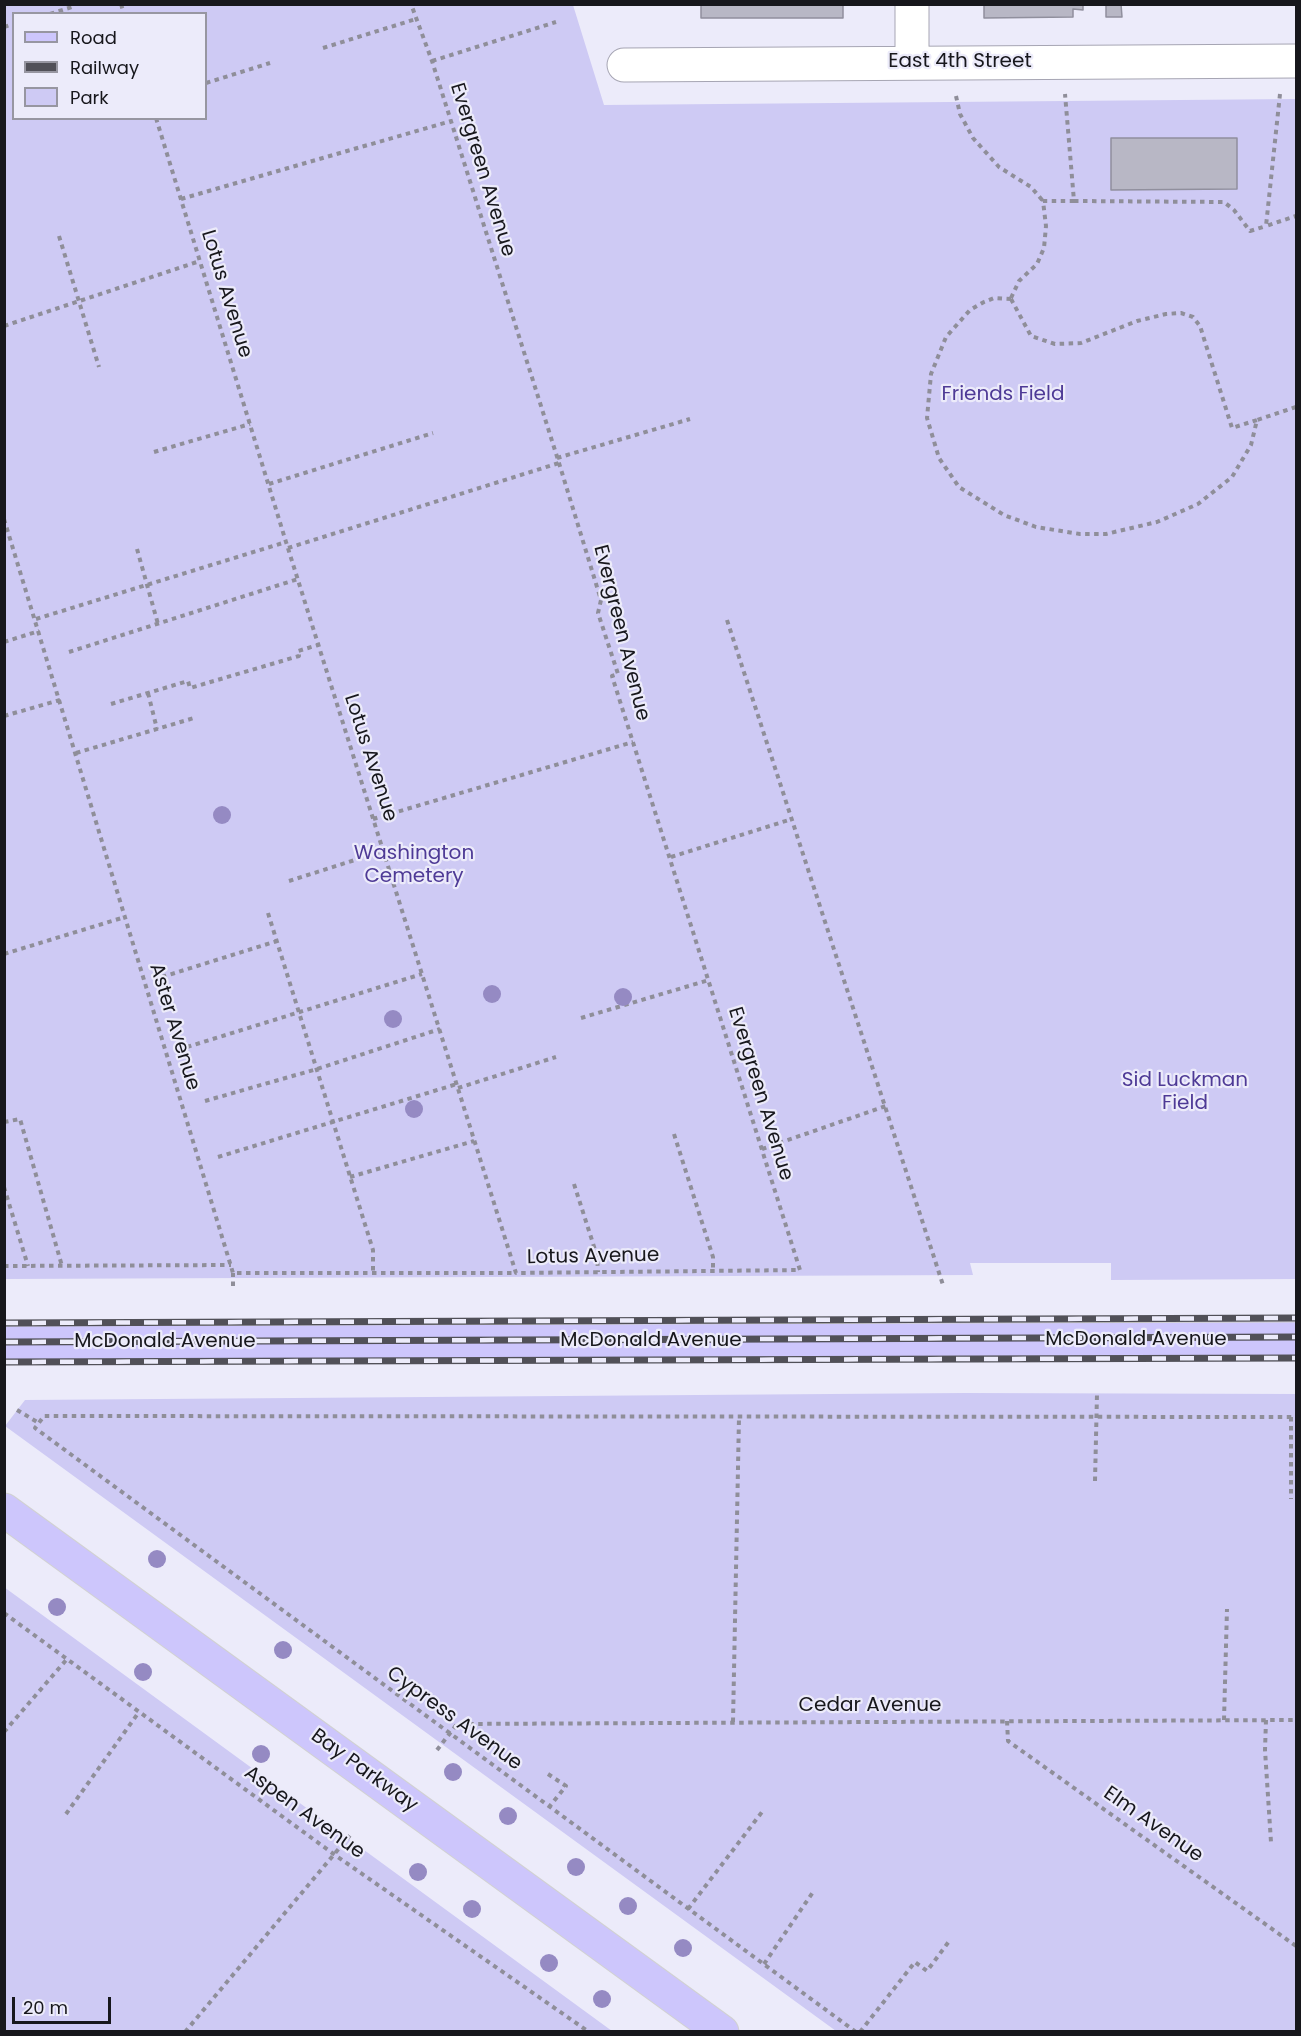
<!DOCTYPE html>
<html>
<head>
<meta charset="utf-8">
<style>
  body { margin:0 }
  #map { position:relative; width:1301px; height:2036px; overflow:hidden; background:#ecebfa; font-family:Poppins,sans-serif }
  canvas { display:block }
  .frame { position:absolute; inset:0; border:6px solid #17171c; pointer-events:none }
  .legend { position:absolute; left:12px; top:12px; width:195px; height:108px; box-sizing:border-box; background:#ecebfa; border:2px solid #9796a1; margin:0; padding:8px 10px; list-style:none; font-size:18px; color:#17171c }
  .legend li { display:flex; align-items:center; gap:12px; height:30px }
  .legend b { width:30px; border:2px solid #9796a1 }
  .scale { position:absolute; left:12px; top:1997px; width:99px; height:27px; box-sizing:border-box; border:3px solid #17171c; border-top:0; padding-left:8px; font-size:18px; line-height:21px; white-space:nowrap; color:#17171c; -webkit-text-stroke:4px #ecebfa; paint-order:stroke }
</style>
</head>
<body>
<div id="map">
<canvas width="1301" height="2036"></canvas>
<div class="frame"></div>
<ul class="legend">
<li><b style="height:8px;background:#cdc6fc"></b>Road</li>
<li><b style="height:8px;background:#515058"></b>Railway</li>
<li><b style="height:16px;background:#cecaf4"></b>Park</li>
</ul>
<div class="scale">20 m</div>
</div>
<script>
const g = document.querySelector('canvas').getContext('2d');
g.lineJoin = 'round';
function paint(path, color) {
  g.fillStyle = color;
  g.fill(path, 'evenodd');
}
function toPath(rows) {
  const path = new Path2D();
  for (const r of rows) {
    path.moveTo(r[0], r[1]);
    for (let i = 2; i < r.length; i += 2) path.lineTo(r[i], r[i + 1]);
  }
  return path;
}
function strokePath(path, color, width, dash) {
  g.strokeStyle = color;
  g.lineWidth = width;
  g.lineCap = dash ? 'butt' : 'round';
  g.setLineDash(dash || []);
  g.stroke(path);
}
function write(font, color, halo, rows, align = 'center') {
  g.font = font + ' Poppins,sans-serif';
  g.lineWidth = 4.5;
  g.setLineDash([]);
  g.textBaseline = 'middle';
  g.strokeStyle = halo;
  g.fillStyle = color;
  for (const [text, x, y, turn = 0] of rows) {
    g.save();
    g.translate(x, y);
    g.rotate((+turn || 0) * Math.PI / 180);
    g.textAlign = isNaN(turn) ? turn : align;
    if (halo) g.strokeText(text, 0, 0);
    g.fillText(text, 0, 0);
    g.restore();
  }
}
paint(toPath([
  [4,5,573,5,604,105,1296,99,1296,1279,1111,1280,1111,1263,970,1263,973,1275,5,1279],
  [14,14,206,14,206,118,14,118],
  [965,1393,1296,1394,1296,2031,836,2031,5,1426,25,1400],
  [4,1587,349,1839,612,2031,5,2031]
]), '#cecaf4');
const building = toPath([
  [701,4,843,4,843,18,701,18,701,4],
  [984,4,1083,4,1083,10,1073,9,1073,17,984,18,984,4],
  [1106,4,1121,4,1122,17,1106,17,1106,4],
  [1111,138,1237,138,1237,189,1111,190,1111,138]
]);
paint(building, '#b8b7c5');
strokePath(building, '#908f9d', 1.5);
const minor = toPath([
  [912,62,912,4],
  [624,65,1296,61]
]);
const major = toPath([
  [4,1343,1296,1339],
  [4,1510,722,2032]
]);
strokePath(minor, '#a6a5b3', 35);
strokePath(major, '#d1d1d2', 35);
strokePath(toPath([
  [121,4,124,14],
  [50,14,75,6],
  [4,27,14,24],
  [323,48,416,19],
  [432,61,556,22],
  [206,83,270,63],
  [1280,94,1266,226,1296,216],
  [956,96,960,114,973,138,999,167,1031,187,1043,201],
  [156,118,286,542,516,1273,800,1270,612,676,618,674,598,613,601,600,559,463,432,61,411,4],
  [181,199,451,121],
  [1074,201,1224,202,1234,210,1250,231,1266,226],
  [59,236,99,367],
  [1011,298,1019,281,1037,264,1044,248,1046,226,1043,201,1074,201,1065,94],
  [1011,299,994,298,984,302,970,310,946,337,931,374,927,418,939,458,959,487,1004,515,1036,527,1080,534,1106,534,1157,522,1198,504,1232,477,1251,445,1257,420,1296,407],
  [1011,299,1031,336,1055,344,1081,343,1137,321,1166,314,1181,313,1193,317,1200,326,1232,428,1257,420],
  [4,326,200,261],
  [154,452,250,424],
  [557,458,690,419],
  [269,484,433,433],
  [4,519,233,1273,516,1273],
  [288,548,559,463],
  [137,549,158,624],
  [36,619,286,542],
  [727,620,943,1285],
  [4,642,39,631],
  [69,652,298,579],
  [148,693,157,729],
  [111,704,188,681,190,688,299,656,298,651,318,645],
  [4,716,60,700],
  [76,753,194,718],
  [373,819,633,742],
  [671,857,792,819],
  [289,881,383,851],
  [268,913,373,1250,373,1273],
  [4,954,125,917],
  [162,977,277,941],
  [581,1018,709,980],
  [187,1047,422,974],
  [458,1088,556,1057],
  [205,1101,317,1069,440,1029],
  [4,1122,20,1119,62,1266],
  [674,1134,713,1257,713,1271],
  [762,1149,886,1106],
  [218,1157,457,1084],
  [350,1177,474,1141],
  [574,1184,597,1256,598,1272],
  [4,1187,28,1266],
  [4,1266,231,1265],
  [233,1286,233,1273],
  [17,1410,39,1423],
  [1291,1417,1291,1499],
  [1095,1481,1097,1394],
  [4,1613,335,1855,589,2032],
  [1224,1720,1227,1609],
  [1266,1720,1265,1750,1271,1842],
  [1007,1721,1008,1741,1296,1946],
  [733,1722,739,1417],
  [4,1732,67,1659],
  [437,1750,457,1724,1296,1720],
  [548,1774,566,1786,549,1807],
  [66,1814,139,1712],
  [688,1909,762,1812],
  [764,1964,813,1892],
  [185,2032,352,1833],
  [626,2032,626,2031],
  [856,2032,35,1428,44,1416,1296,1417],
  [860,2032,915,1962,927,1971,950,1940]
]), '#8f8e99', 4, [4.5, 4.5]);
strokePath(minor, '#fff', 33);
strokePath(major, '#cdc6fc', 33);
const rail = toPath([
  [4,1323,1296,1318],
  [4,1342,1296,1337],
  [4,1362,1296,1358]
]);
strokePath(rail, '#515058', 7);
strokePath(rail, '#ecebfa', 4.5, [14]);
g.fillStyle = '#958ac3';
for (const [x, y] of [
  [222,815],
  [492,994],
  [623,997],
  [393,1019],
  [414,1109],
  [157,1559],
  [57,1607],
  [283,1650],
  [143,1672],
  [261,1754],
  [453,1772],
  [508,1816],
  [576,1867],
  [418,1872],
  [628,1906],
  [472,1909],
  [683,1948],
  [549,1963],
  [602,1999]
]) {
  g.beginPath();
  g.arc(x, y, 9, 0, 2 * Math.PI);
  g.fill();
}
write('20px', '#17171c', '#ecebfa', [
  ["East 4th Street",960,62],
  ["Evergreen Avenue",482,170,73],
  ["Lotus Avenue",226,294,73],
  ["Evergreen Avenue",621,633,76],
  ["Lotus Avenue",370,758,72],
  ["Aster Avenue",174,1027,73],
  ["Evergreen Avenue",760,1094,73],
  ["Lotus Avenue",593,1257,-1],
  ["McDonald Avenue",1136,1340],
  ["McDonald Avenue",651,1341],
  ["McDonald Avenue",165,1342],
  ["Cedar Avenue",870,1706],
  ["Cypress Avenue",454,1719,36],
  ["Bay Parkway",364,1771,36],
  ["Aspen Avenue",304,1813,36],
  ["Elm Avenue",1153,1825,35]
]);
write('20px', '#4e3a96', '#ecebfa', [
  ["Friends Field",1003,395],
  ["Washington",414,854],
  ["Cemetery",414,877],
  ["Sid Luckman",1185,1081],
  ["Field",1185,1104]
]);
</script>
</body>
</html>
